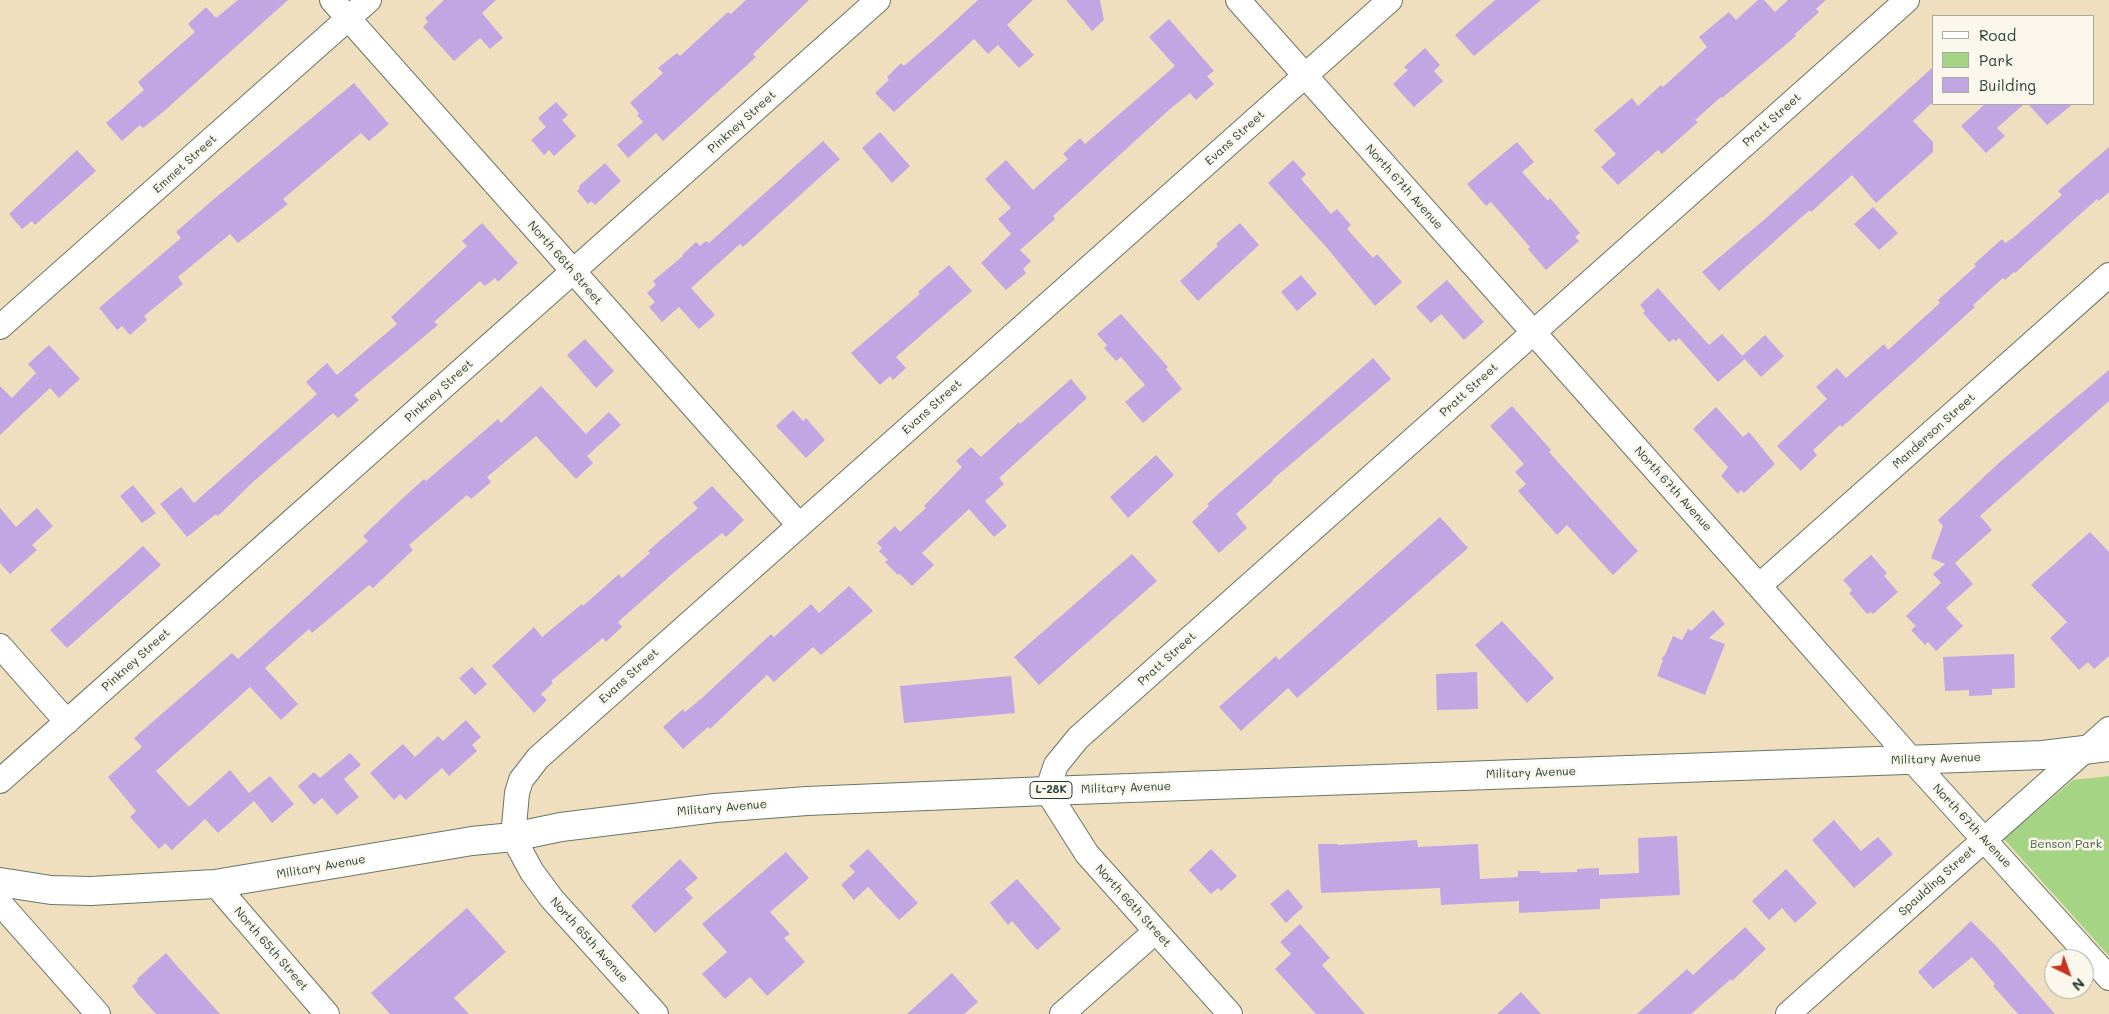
<!DOCTYPE html>
<html>
<head>
<meta charset="utf-8">
<style>
  body { margin:0 }
  #map { position:relative; width:2109px; height:1014px; overflow:hidden; background:#f0dfbf; font-family:Mali,sans-serif }
  canvas { display:block }
  .legend { position:absolute; left:1932px; top:15px; width:162px; height:90px; box-sizing:border-box; background:#fbf7ec; border:1px solid #a3ada2; margin:0; padding:6px 9px; list-style:none; font-size:15px; color:#1f3d34 }
  .legend li { display:flex; align-items:center; gap:10px; height:25px }
  .legend b { width:25px; border:1px solid #a3ada2 }
  .north { position:absolute; left:2044px; top:949px; width:50px; height:50px; box-sizing:border-box; background:#fbf7ec; border:1px solid #a3ada2; border-radius:50%; rotate:138deg; font-size:14px; font-weight:700; line-height:20px; text-align:center; color:#1f3d34 }
  .north::after { content:''; display:block; margin:auto; width:18px; height:22px; background:#c8321e; clip-path:polygon(50% 0,100% 100%,50% 72%,0 100%) }
</style>
</head>
<body>
<div id="map">
<canvas width="2109" height="1014"></canvas>
<ul class="legend">
<li><b style="height:6px;background:#fff"></b>Road</li>
<li><b style="height:14px;background:#a5d584"></b>Park</li>
<li><b style="height:14px;background:#c1a6e3"></b>Building</li>
</ul>
<div class="north">N</div>
</div>
<script>
const g = document.querySelector('canvas').getContext('2d');
g.lineJoin = 'round';
function paint(path, color) {
  g.fillStyle = color;
  g.fill(path, 'evenodd');
}
function toPath(rows) {
  const path = new Path2D();
  for (const r of rows) {
    path.moveTo(r[0], r[1]);
    for (let i = 2; i < r.length; i += 2) path.lineTo(r[i], r[i + 1]);
  }
  return path;
}
function strokePath(path, color, width, dash) {
  g.strokeStyle = color;
  g.lineWidth = width;
  g.lineCap = dash ? 'butt' : 'round';
  g.setLineDash(dash || []);
  g.stroke(path);
}
function write(font, color, halo, rows, align = 'center') {
  g.font = font + ' Mali,sans-serif';
  g.lineWidth = 5;
  g.setLineDash([]);
  g.textBaseline = 'middle';
  g.strokeStyle = halo;
  g.fillStyle = color;
  for (const [text, x, y, turn = 0] of rows) {
    g.save();
    g.translate(x, y);
    g.rotate((+turn || 0) * Math.PI / 180);
    g.textAlign = isNaN(turn) ? turn : align;
    if (halo) g.strokeText(text, 0, 0);
    g.fillText(text, 0, 0);
    g.restore();
  }
}
paint(toPath([
  [2109,776,2109,956,2004,839,2073,780]
]), '#a5d584');
paint(toPath([
  [238,0,288,0,163,112,143,128,140,125,122,141,106,123,144,90,138,82,195,32,188,24,206,7,216,18],
  [444,0,496,0,482,13,503,38,490,49,480,38,454,61,423,27,428,22,425,18],
  [746,0,809,0,753,54,756,57,663,141,656,133,628,158,617,145,643,122,637,115,639,113,630,103,663,73,658,68,677,53,680,56,728,12,731,14],
  [978,0,1033,0,1007,25,1034,55,1019,68,998,45,988,54,974,39,894,112,875,93,889,80,887,77,901,63,904,66,941,34],
  [1066,0,1100,0,1104,20,1092,31],
  [1495,0,1541,0,1474,56,1455,35],
  [1758,0,1764,0,1775,12,1788,0,1826,0,1816,9,1819,12,1795,34,1796,36,1722,98,1721,97,1695,120,1698,122,1662,154,1658,150,1618,185,1601,167,1616,154,1594,130,1632,98,1638,106,1661,85,1663,87,1707,47,1699,37,1729,12,1736,20],
  [1169,19,1214,71,1207,76,1214,84,1196,100,1190,93,1171,108,1053,216,1055,219,1020,250,1031,261,1023,269,1026,273,1006,290,981,263,1011,234,998,219,1011,208,985,179,1006,160,1033,190,1068,159,1063,154,1080,138,1085,144,1175,66,1149,37],
  [1425,48,1440,65,1434,71,1443,81,1414,107,1393,84,1408,70,1404,67],
  [1933,67,1933,102,1913,121,1933,142,1933,152,1876,203,1852,175,1811,212,1810,210,1796,222,1719,291,1702,272,1765,219],
  [354,83,389,124,369,141,361,133,283,199,288,204,238,243,230,234,178,277,183,284,144,316,147,320,130,335,122,326,117,330,99,308,181,238,176,232,214,199],
  [556,102,568,115,562,120,576,136,554,156,549,150,544,155,531,140,546,127,538,118],
  [1985,104,2024,104,1997,128,2005,136,1986,153,1961,126],
  [2028,104,2073,104,2047,125],
  [880,132,910,166,892,183,862,148],
  [823,141,840,159,743,247,740,244,691,288,715,315,699,329,679,307,662,322,649,307,655,302,647,293,656,285,653,281,683,256,682,255,696,242,700,246,706,241,709,243],
  [1517,142,1534,162,1522,172,1548,201,1550,198,1580,233,1575,237,1579,241,1546,270,1528,249,1530,247,1491,202,1486,206,1467,184],
  [2109,147,2109,192,2099,201,2097,199,2015,273,2014,272,2005,280,2003,278,1973,305,1975,307,1851,419,1842,427,1840,425,1813,450,1817,455,1801,471,1777,446,1827,399,1816,387,1837,368,1846,378,1884,344,1888,350,1940,303,1938,300,1976,266,1974,264,2002,239,2005,243,2013,238,2062,195,2058,191],
  [77,150,96,171,35,225,32,221,22,229,9,214],
  [1293,160,1306,174,1301,179,1331,214,1337,209,1351,225,1347,229,1373,258,1377,254,1402,282,1375,306,1327,248,1268,183],
  [605,163,621,181,595,205,591,201,588,204,577,191,580,188,579,186],
  [1873,207,1898,233,1879,250,1854,224],
  [482,223,518,263,498,282,495,278,485,286,480,281,434,322,438,325,354,395,359,400,338,418,333,413,254,481,218,516,216,514,187,537,160,504,181,487,194,503,317,394,306,382,327,363,337,375,397,324,391,317,467,246,462,241],
  [1240,223,1259,245,1198,301,1180,281,1218,246,1216,244],
  [949,265,972,291,896,357,906,368,893,380,890,376,880,385,851,353,920,294,918,292],
  [1301,275,1317,294,1297,311,1281,292],
  [1447,280,1484,322,1464,340,1441,314,1431,323,1416,307],
  [1658,288,1709,345,1722,334,1745,359,1718,382,1679,338,1676,341,1673,339,1669,342,1643,313,1645,311,1640,305],
  [1121,314,1168,367,1166,369,1182,389,1143,423,1125,402,1145,385,1121,357,1116,361,1104,348,1107,345,1097,334],
  [1765,335,1784,356,1761,377,1742,356],
  [585,339,614,371,596,388,567,355],
  [49,345,80,379,59,398,50,388,0,435,0,386,12,398,36,373,28,364],
  [1373,358,1391,379,1272,480,1273,481,1236,514,1247,528,1219,553,1192,522,1209,506,1207,504],
  [2109,370,2109,401,1980,516,1992,530,1955,563,1973,584,1946,608,1963,626,1936,651,1928,642,1925,645,1911,630,1916,626,1906,616,1941,583,1933,574,1945,564,1931,558,1943,526,1938,520,2002,460],
  [1071,379,1087,398,999,478,1004,484,985,501,1007,526,994,537,969,509,922,553,934,565,912,586,900,574,898,575,885,562,888,560,879,551,882,548,877,543,895,526,900,532,926,508,924,506,962,467,956,461,971,447,981,457,1019,422,1020,424],
  [541,386,586,434,609,412,621,425,587,456,593,463,576,479,536,436,487,477,491,482,471,499,467,495,409,545,413,550,373,588,369,585,312,633,309,629,265,668,298,704,281,720,250,687,156,771,189,807,230,770,249,793,270,776,294,804,272,823,254,801,218,833,205,819,172,850,165,843,159,849,130,817,136,811,108,777,142,747,134,738,232,653,238,659,368,541,363,536,403,498,424,479,426,481,498,419,501,423],
  [1512,406,1551,450,1549,452,1638,551,1613,575,1567,525,1557,535,1518,491,1526,484,1515,472,1524,464,1490,426],
  [1716,407,1743,437,1749,432,1775,464,1744,493,1741,490,1738,494,1721,476,1728,467,1693,429],
  [793,410,803,421,806,418,825,440,806,458,776,426],
  [1156,455,1174,475,1128,518,1110,497],
  [133,485,156,513,142,523,120,496],
  [712,486,744,520,726,537,722,533,679,568,618,622,622,627,606,642,603,638,551,681,553,683,541,694,547,700,534,713,492,666,534,627,542,637,582,604,583,606,619,574,622,578,650,553,648,551,698,508,693,503],
  [0,508,16,527,37,508,53,526,32,545,37,550,10,574,0,563],
  [1440,517,1468,548,1297,698,1288,688,1241,731,1219,707,1276,656,1279,660],
  [2090,532,2109,552,2109,656,2094,669,2088,662,2079,670,2050,638,2067,622,2031,585],
  [143,546,161,565,67,648,50,630],
  [1132,554,1157,581,1039,685,1014,657],
  [1871,555,1887,573,1884,576,1898,592,1873,614,1871,612,1867,614,1849,593,1852,590,1843,580],
  [849,586,873,611,821,655,813,647,774,682,767,675,710,729,708,727,683,749,663,727,683,709,685,712,702,698,771,634,774,637,811,604,819,613],
  [1713,610,1725,624,1709,638,1725,644,1705,695,1657,676,1663,660,1661,659,1665,655,1673,636,1682,640,1688,629,1691,631],
  [1502,621,1554,678,1527,703,1475,645],
  [2014,654,2015,688,1992,689,1992,695,1969,696,1969,690,1945,691,1943,657],
  [472,667,487,684,475,695,459,678],
  [1477,672,1478,709,1437,710,1436,674],
  [1011,676,1015,713,904,723,900,686],
  [466,720,481,737,472,745,477,751,449,776,442,768,406,800,400,794,394,800,370,773,403,744,415,757,438,736,443,741],
  [350,753,361,765,344,779,359,797,337,815,322,798,314,805,298,786,314,772,320,778],
  [1834,820,1861,851,1878,837,1893,854,1854,888,1812,840],
  [1677,836,1680,895,1600,899,1600,909,1519,913,1519,901,1441,905,1440,888,1321,893,1318,844,1338,844,1338,845,1417,840,1418,847,1478,844,1480,879,1518,877,1518,871,1540,871,1540,873,1577,872,1577,869,1599,868,1599,875,1639,873,1638,838],
  [868,849,918,903,899,920,868,887,854,900,841,885,855,872,849,866],
  [1211,849,1237,876,1221,891,1218,888,1211,894,1189,870],
  [786,852,809,878,770,912,790,934,784,938,805,962,767,996,750,977,725,999,702,974,727,952,702,924],
  [680,859,698,878,685,889,693,898,655,933,631,906],
  [1786,869,1817,903,1795,923,1782,908,1769,920,1752,901],
  [1017,879,1061,929,1037,950,1012,921,1008,925,990,903],
  [1288,889,1303,907,1286,923,1270,904],
  [467,908,506,952,454,998,469,1014,390,1014,371,993],
  [1971,921,1997,947,2055,1014,2018,1014,1993,986,1995,984,1972,957,1933,989,1918,972],
  [1300,924,1330,958,1322,965,1365,1014,1316,1014,1275,969,1291,954,1280,942],
  [1745,927,1766,949,1732,981,1731,979,1691,1014,1637,1014,1687,969,1693,975],
  [166,953,177,966,220,1014,156,1014,137,993,132,986,138,981,137,979],
  [952,973,978,1002,964,1014,907,1014],
  [1521,992,1541,1014,1497,1014]
]), '#c1a6e3');
const street = toPath([
  [332,0,799,525],
  [1238,0,1759,586,1911,759,2109,978],
  [0,327,369,0],
  [1759,586,2109,275],
  [0,646,67,722],
  [0,781,878,0],
  [215,884,327,1014],
  [0,903,98,1014],
  [656,1014,552,899,532,872,513,837,517,793,521,780,538,758,1390,0],
  [1062,1014,1156,931],
  [1230,1014,1087,854,1047,791,1056,765,1078,738,1907,0],
  [1788,1014,2109,729]
]);
const primary = toPath([
  [0,882,51,890,91,891,215,884,472,841,513,837,561,827,715,808,807,801,1047,791,2043,755,2109,747]
]);
strokePath(street, '#687665', 26);
strokePath(primary, '#687665', 30);
strokePath(street, '#fff', 24);
strokePath(primary, '#fff', 28);
for (const [x, y, w] of [
  [1051,790,42]
]) {
  const box = new Path2D();
  box.roundRect(x - w / 2, y - 8.5, w, 17, 4);
  g.fillStyle = '#fbf7ec';
  g.fill(box);
  strokePath(box, '#1f3d34', 1);
}
write('bold 11px', '#1f3d34', null, [
  ["L-28K",1051,790]
]);
write('12px', '#1f3d34', '#fbf7ec', [
  ["Pratt Street",1772,120,-42],
  ["Pinkney Street",742,122,-42],
  ["Evans Street",1235,138,-42],
  ["Emmet Street",185,164,-42],
  ["North 67th Avenue",1404,187,48],
  ["North 66th Street",565,263,49],
  ["Pratt Street",1469,390,-42],
  ["Pinkney Street",439,391,-42],
  ["Evans Street",932,407,-42],
  ["Manderson Street",1934,431,-42],
  ["North 67th Avenue",1673,489,48],
  ["Pratt Street",1167,659,-42],
  ["Pinkney Street",136,660,-42],
  ["Evans Street",629,676,-42],
  ["Military Avenue",1936,759,-2],
  ["Military Avenue",1531,773,-2],
  ["Military Avenue",1126,788,-2],
  ["Military Avenue",722,808,-5],
  ["North 67th Avenue",1972,826,47],
  ["Military Avenue",321,867,-10],
  ["Spaulding Street",1937,881,-42],
  ["North 66th Street",1133,906,48],
  ["North 65th Avenue",589,940,48],
  ["North 65th Street",271,949,49]
]);
write('12px', '#3a5b44', '#fbf7ec', [
  ["Benson Park",2066,844]
]);
</script>
</body>
</html>
